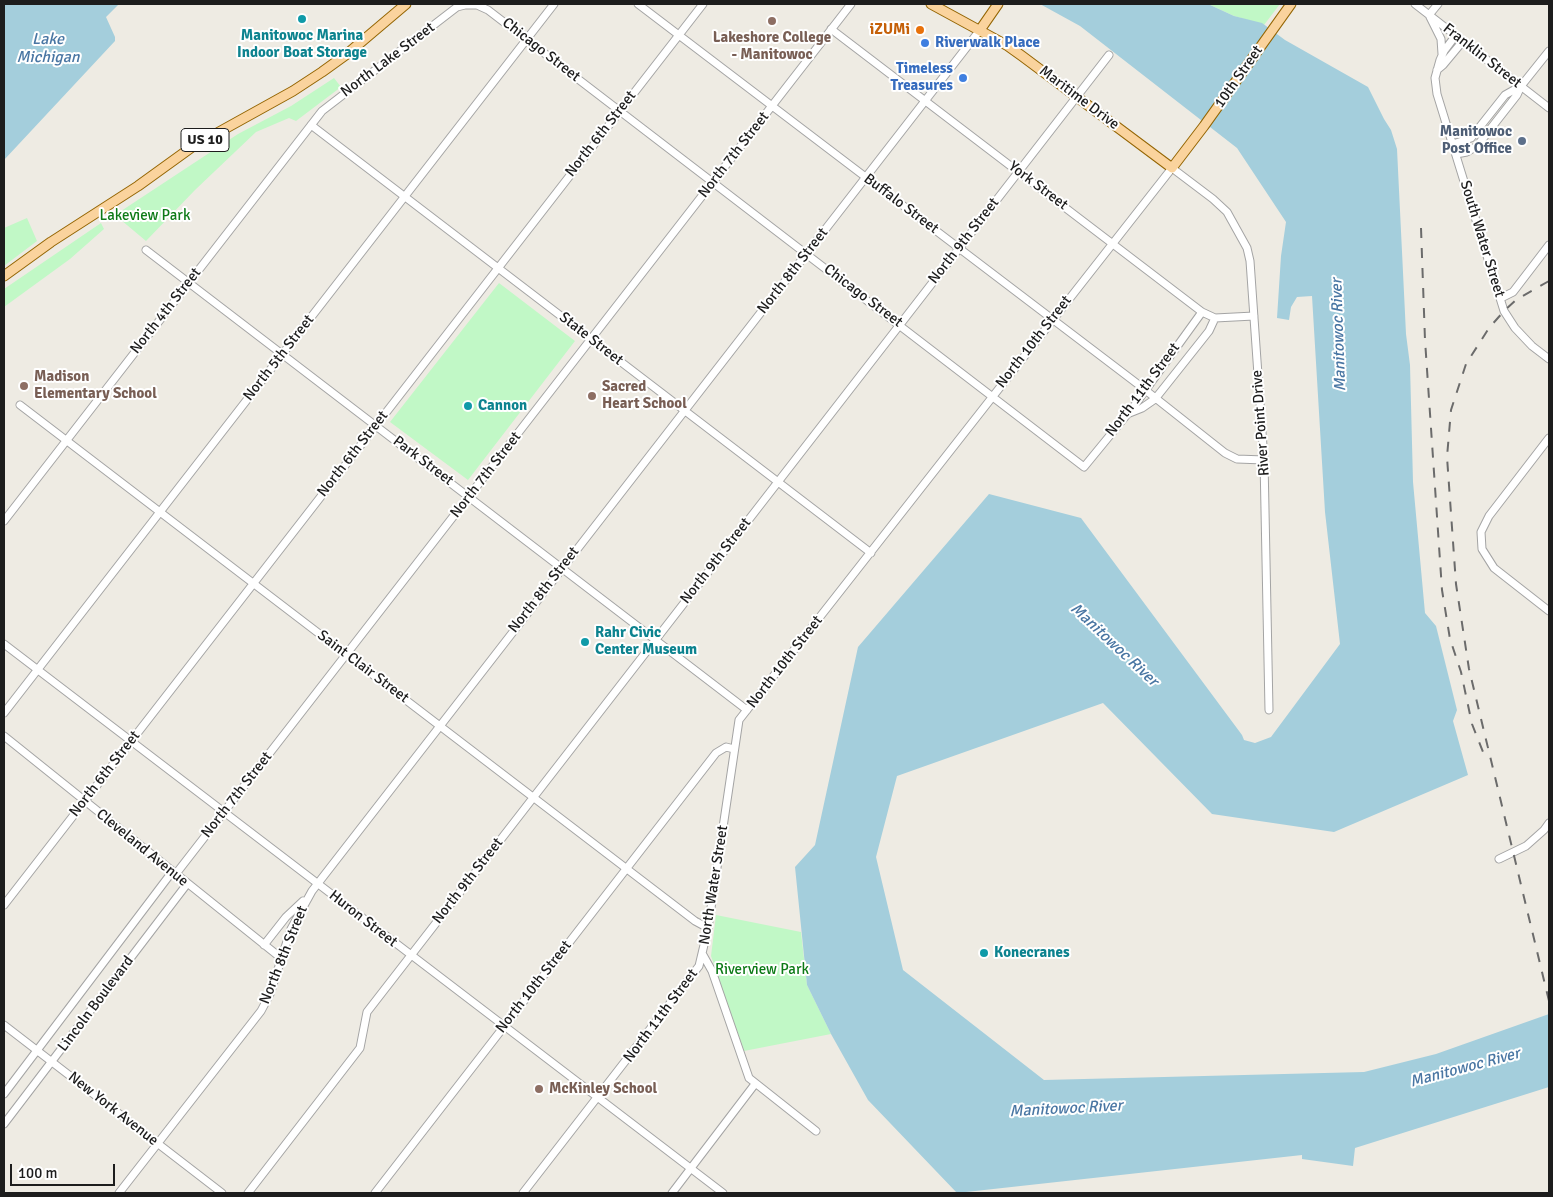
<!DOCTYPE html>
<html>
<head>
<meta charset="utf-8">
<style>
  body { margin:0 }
  #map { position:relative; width:1553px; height:1197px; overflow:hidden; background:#eeebe3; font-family:Signika,sans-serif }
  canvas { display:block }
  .frame { position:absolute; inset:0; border:5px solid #1d1d1d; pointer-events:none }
  .scale { position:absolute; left:10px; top:1164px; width:105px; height:22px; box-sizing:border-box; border:2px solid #1d1d1d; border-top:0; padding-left:6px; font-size:15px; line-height:18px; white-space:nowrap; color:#1d1d1d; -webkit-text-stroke:4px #fff; paint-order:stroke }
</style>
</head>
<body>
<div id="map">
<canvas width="1553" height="1197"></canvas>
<div class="frame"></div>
<div class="scale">100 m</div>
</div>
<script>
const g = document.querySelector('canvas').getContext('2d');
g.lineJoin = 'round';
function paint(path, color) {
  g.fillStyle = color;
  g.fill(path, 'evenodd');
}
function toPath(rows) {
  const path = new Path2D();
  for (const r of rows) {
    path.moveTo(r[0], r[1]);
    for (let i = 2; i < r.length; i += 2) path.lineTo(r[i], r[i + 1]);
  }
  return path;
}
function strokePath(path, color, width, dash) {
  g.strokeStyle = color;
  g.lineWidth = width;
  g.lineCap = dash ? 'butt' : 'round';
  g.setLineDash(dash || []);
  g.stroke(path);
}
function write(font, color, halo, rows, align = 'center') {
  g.font = font + ' Signika,sans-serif';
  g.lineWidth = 4;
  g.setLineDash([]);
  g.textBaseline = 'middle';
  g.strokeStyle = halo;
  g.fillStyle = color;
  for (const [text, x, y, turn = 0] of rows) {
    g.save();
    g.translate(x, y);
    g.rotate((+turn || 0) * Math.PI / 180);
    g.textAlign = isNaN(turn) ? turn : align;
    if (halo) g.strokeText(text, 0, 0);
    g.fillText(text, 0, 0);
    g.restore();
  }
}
paint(toPath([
  [1208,4,1280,4,1264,25,1234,16],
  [334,78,341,87,296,121,289,118,256,132,195,190,146,241,115,215,238,134,291,106],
  [27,218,37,241,4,266,4,228],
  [101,223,104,229,70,259,4,307,4,289],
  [499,283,575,341,468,480,390,422],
  [716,915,801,932,807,985,831,1034,744,1051,711,956]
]), '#c1f8c6');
paint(toPath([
  [4,4,119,4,106,17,115,37,115,41,4,160],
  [1040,4,1208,4,1234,16,1262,23,1285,40,1368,87,1384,119,1391,130,1397,149,1406,334,1410,365,1413,482,1425,613,1436,626,1457,710,1453,721,1468,775,1334,832,1212,814,1103,703,897,776,876,857,903,970,1044,1080,1364,1072,1436,1054,1549,1014,1549,1087,1355,1148,1353,1166,1302,1159,1302,1155,957,1193,868,1100,831,1034,807,985,795,867,815,845,858,647,989,494,1081,518,1242,735,1244,740,1255,743,1271,737,1340,644,1325,512,1312,296,1297,297,1291,307,1289,320,1277,318,1281,256,1286,222,1237,148,1080,26]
]), '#a4cedc');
const minor = toPath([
  [638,4,1139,385,1225,453,1237,459,1264,460],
  [1415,4,1549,108],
  [1429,15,1438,4],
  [1430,17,1441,39,1442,54],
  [831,29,1202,312,1215,318,1254,316],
  [1456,35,1444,51,1440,60,1435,78,1437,94,1504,311,1515,328,1532,346,1549,359],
  [1437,70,1443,65,1463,41],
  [311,125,871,553],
  [1453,144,1471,138,1505,95,1521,86,1549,51],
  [1456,154,1467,152,1477,146,1517,95,1521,86],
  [146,250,747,710],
  [1501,298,1513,292,1549,245],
  [20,405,695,921,708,928],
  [1127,414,1142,408,1155,399,1209,331,1215,318],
  [1549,438,1489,516,1481,532,1482,549,1494,568,1549,611],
  [4,521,322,111,457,7,465,5,477,5,488,10,1084,467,1134,406,1202,312],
  [4,644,723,1193],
  [4,713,554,4],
  [4,736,281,958],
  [1499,859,1526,846,1544,830,1549,823],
  [175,875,851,4],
  [4,905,703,4],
  [264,945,286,917,303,901],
  [703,955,712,971,749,1078,816,1131],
  [4,1025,222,1193],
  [4,1094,172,872],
  [4,1124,187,884],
  [119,1193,261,1011,270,994,291,929,312,891,980,30],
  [248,1193,360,1048,367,1012,1109,55],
  [375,1193,716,753,726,747,734,749],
  [523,1193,699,966,708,928,739,720,1172,168,1213,199,1227,212,1247,248,1250,261,1264,460,1269,710],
  [672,1193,755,1084]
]);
const major = toPath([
  [931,4,1008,46,1022,56,1172,168,1204,126,1291,4],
  [980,30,998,4],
  [4,276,51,242,138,186,192,147,293,91,322,72,347,54,406,4]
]);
strokePath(minor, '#a4a4a4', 9);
strokePath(major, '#946503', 11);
strokePath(minor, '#fff', 7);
strokePath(major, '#fad39d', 9);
strokePath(toPath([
  [1421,228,1425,340,1442,590,1450,639,1461,672,1472,724,1483,752],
  [1549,281,1516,300,1504,311,1489,328,1466,364,1451,410,1447,457,1456,584,1469,669,1549,1001]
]), '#6b6b6b', 2, [10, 10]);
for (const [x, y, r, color] of [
  [302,19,5,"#0f9aa8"],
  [772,21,5,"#8d6e63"],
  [920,30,5,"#e8710a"],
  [925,43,5,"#3f7fe0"],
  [963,78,5,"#3f7fe0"],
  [1522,141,5,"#5c6f8a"],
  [24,386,5,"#8d6e63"],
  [592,396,5,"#8d6e63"],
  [468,406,5,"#0f9aa8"],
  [585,642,5,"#0f9aa8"],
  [984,953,5,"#0f9aa8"],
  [539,1089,5,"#8d6e63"]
]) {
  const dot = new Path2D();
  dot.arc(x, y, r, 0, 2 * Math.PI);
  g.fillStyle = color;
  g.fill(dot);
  strokePath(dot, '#fff', 2);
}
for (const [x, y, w] of [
  [205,140,48]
]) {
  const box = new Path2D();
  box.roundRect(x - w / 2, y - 11.5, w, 23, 4);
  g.fillStyle = '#fff';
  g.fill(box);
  strokePath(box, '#1d1d1d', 1);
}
write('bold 14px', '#1d1d1d', null, [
  ["US 10",205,140]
]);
write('bold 15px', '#c56008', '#fff', [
  ["iZUMi",910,30]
], 'right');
write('bold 15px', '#0d838f', '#fff', [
  ["Manitowoc Marina",302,36,"center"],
  ["Indoor Boat Storage",302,53,"center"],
  ["Cannon",478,406],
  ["Rahr Civic",595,633],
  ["Center Museum",595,650],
  ["Konecranes",994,953]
], 'left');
write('bold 15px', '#785e54', '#fff', [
  ["Lakeshore College",772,38,"center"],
  ["- Manitowoc",772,55,"center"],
  ["Madison",34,377],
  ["Elementary School",34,394],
  ["Sacred",602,387],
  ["Heart School",602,404],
  ["McKinley School",549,1089]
], 'left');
write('bold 15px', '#366cbe', '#fff', [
  ["Riverwalk Place",935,43],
  ["Timeless",953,69,"right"],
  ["Treasures",953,86,"right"]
], 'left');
write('15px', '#1d1d1d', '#fff', [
  ["Chicago Street",541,50,38],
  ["Franklin Street",1482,56,38],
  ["North Lake Street",388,60,-37],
  ["10th Street",1239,77,-55],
  ["Maritime Drive",1079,98,37],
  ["North 6th Street",601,134,-52],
  ["North 7th Street",734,155,-52],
  ["York Street",1038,186,37],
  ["Buffalo Street",901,204,37],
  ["South Water Street",1482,239,73],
  ["North 9th Street",964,241,-52],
  ["North 8th Street",793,271,-52],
  ["Chicago Street",863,296,37],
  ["North 4th Street",166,311,-52],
  ["State Street",591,339,38],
  ["North 10th Street",1034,342,-52],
  ["North 5th Street",279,358,-52],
  ["North 11th Street",1143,390,-53],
  ["River Point Drive",1261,423,-94],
  ["North 6th Street",353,454,-52],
  ["Park Street",423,461,37],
  ["North 7th Street",486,475,-52],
  ["North 9th Street",716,561,-52],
  ["North 8th Street",544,590,-52],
  ["North 10th Street",785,662,-52],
  ["Saint Clair Street",363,667,37],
  ["North 6th Street",105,774,-52],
  ["North 7th Street",237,795,-52],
  ["Cleveland Avenue",142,848,39],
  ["North 9th Street",468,881,-52],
  ["North Water Street",714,885,-81],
  ["Huron Street",363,919,38],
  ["North 8th Street",284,955,-68],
  ["North 10th Street",534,987,-52],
  ["Lincoln Boulevard",96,1004,-53],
  ["North 11th Street",661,1016,-53],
  ["New York Avenue",113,1109,38]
]);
write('bold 15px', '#4e5e75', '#fff', [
  ["Manitowoc",1512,132],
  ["Post Office",1512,149]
], 'right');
write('15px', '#0d7a17', '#fff', [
  ["Lakeview Park",145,216],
  ["Riverview Park",762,970]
]);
write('italic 16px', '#4976a3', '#fff', [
  ["Lake",48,40],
  ["Michigan",48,58],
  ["Manitowoc River",1339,335,-92],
  ["Manitowoc River",1114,645,43],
  ["Manitowoc River",1465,1068,-15],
  ["Manitowoc River",1066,1109,-3]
]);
</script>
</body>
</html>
